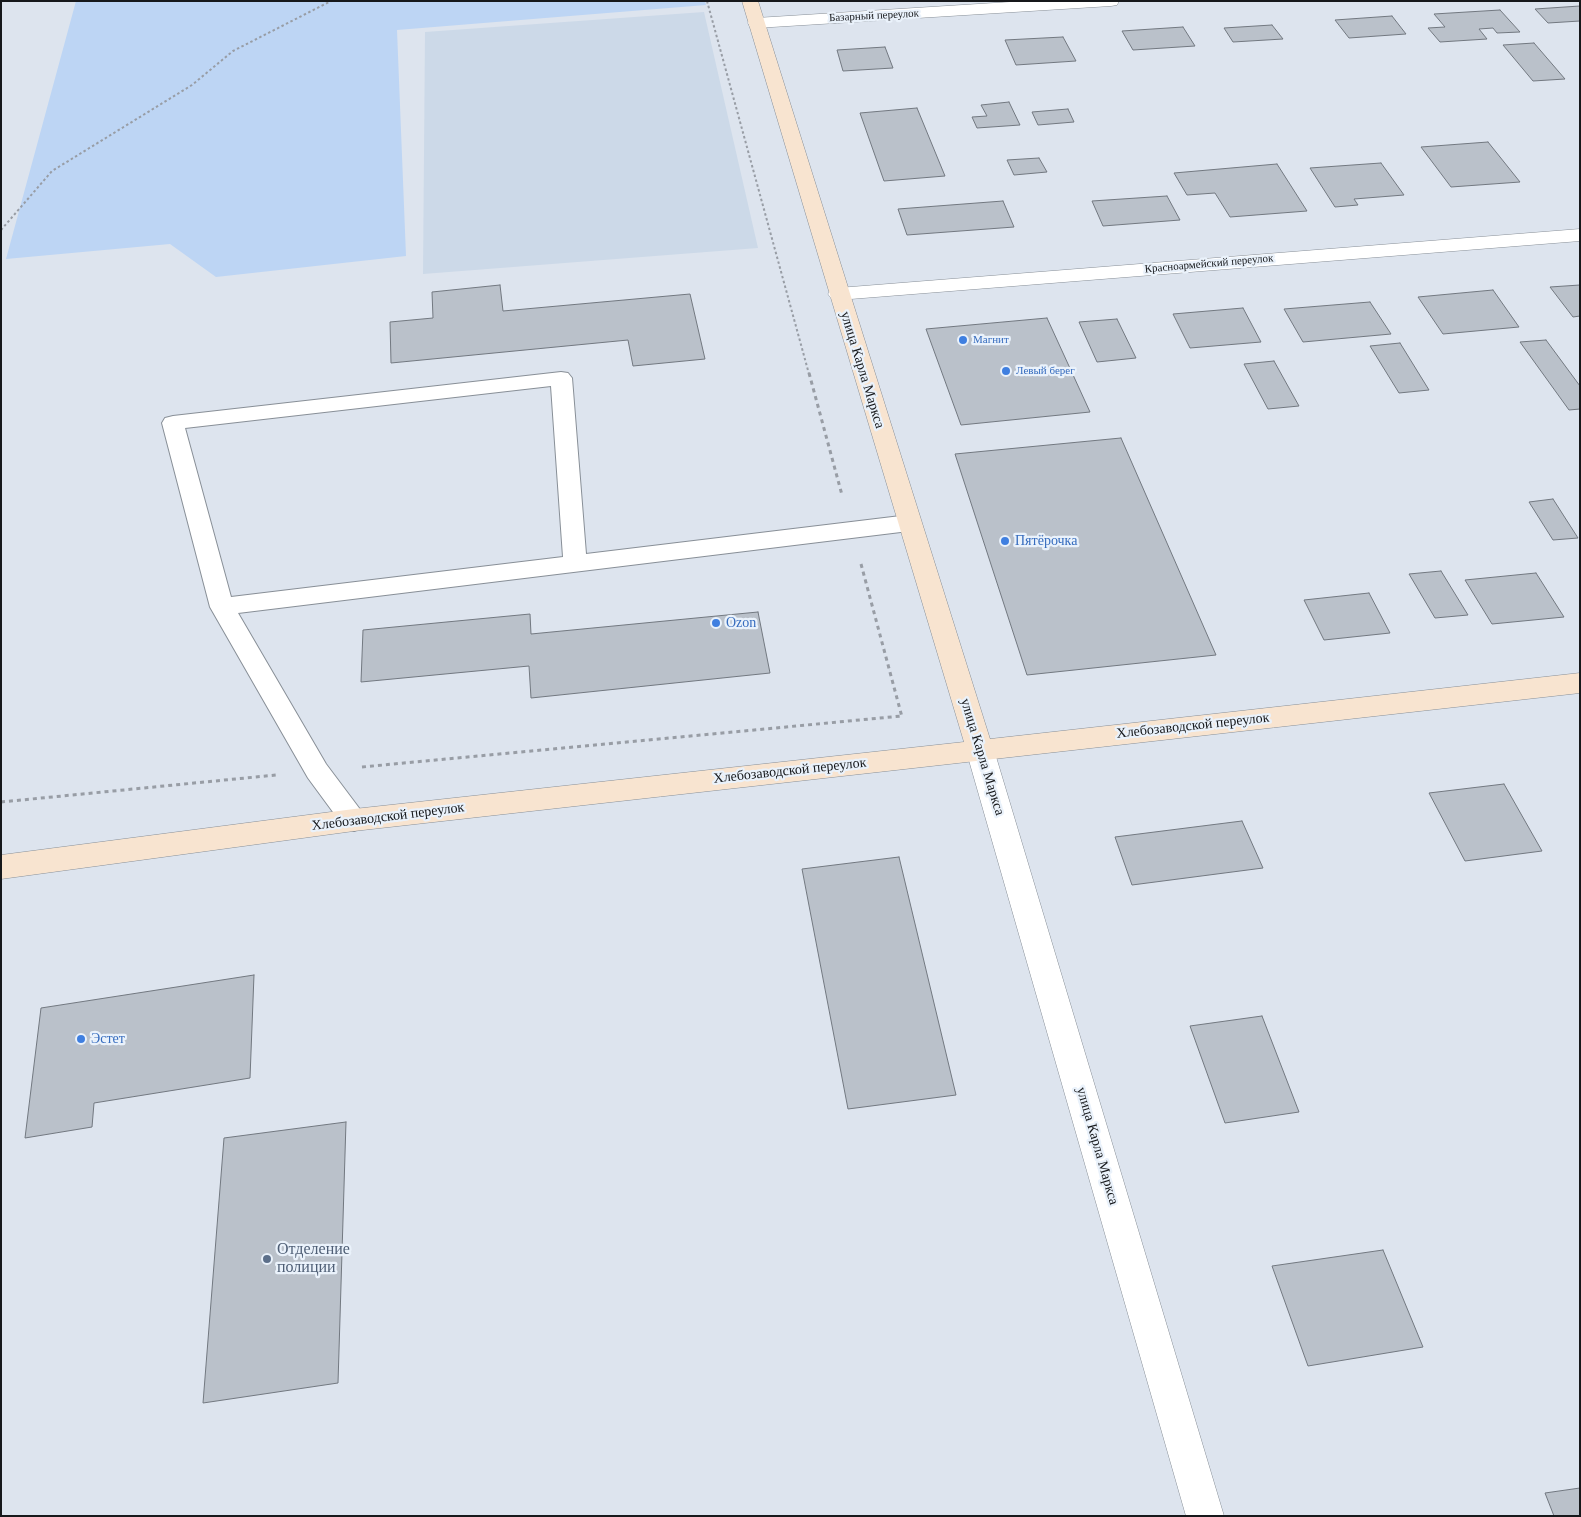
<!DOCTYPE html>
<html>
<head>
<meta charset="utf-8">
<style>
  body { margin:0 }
  #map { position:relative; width:1581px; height:1517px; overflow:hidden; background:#dde4ee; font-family:"Times New Roman",serif }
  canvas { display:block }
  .frame { position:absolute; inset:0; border:2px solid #16181b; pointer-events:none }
</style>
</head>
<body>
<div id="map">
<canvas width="1581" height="1517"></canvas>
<div class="frame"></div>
</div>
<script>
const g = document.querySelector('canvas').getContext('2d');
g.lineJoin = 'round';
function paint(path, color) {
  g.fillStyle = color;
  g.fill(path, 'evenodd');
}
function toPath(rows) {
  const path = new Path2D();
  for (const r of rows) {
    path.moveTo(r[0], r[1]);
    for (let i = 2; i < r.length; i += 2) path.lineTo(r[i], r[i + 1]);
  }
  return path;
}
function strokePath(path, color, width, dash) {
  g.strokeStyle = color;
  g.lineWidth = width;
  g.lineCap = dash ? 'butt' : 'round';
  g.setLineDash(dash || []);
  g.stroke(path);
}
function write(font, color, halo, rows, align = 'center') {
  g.font = font + ' "Times New Roman",serif';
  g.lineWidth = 4.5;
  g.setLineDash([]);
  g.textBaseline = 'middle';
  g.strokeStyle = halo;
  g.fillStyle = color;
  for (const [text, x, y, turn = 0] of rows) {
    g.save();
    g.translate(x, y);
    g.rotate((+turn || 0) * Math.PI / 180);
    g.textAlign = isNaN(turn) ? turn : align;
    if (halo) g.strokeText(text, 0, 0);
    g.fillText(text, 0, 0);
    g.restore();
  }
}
paint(toPath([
  [704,12,758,248,423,274,425,32]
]), '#ccd9e8');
paint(toPath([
  [76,1,705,1,706,5,397,30,406,256,216,277,170,244,6,259]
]), '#bdd5f4');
const building = toPath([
  [1580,6,1580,21,1548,23,1535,9,1580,6],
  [1500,10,1520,32,1497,33,1493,28,1479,29,1487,39,1440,42,1428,28,1445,27,1434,14,1500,10],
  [1392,16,1406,34,1349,38,1335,20,1392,16],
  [1272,25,1283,39,1233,42,1224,28,1272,25],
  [1183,27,1195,46,1133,50,1122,31,1183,27],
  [1063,37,1076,61,1016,65,1005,40,1063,37],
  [1534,43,1565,79,1533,81,1503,45,1534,43],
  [885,47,893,68,843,71,837,50,885,47],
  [1009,102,1020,125,977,128,972,117,987,116,981,105,1009,102],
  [917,108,945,176,884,181,860,113,917,108],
  [1068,109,1074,122,1038,125,1032,112,1068,109],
  [1488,142,1520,182,1451,187,1421,147,1488,142],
  [1039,158,1047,172,1014,175,1007,160,1039,158],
  [1381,163,1404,195,1354,199,1358,205,1335,207,1310,168,1381,163],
  [1277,164,1307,211,1230,217,1215,193,1187,195,1174,173,1277,164],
  [1167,196,1180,220,1103,226,1092,201,1167,196],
  [1003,201,1014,227,907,235,898,209,1003,201],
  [500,285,503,311,690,294,705,359,633,366,628,340,391,363,390,322,433,318,432,292,500,285],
  [1580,285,1580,316,1573,317,1550,287,1580,285],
  [1493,290,1519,327,1443,334,1418,297,1493,290],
  [1370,302,1391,334,1303,342,1284,309,1370,302],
  [1243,308,1261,342,1190,348,1173,314,1243,308],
  [1047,318,1090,412,961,425,926,329,1047,318],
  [1117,319,1136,358,1097,362,1079,322,1117,319],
  [1546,340,1580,386,1580,409,1569,410,1520,342,1546,340],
  [1400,343,1429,390,1399,393,1370,346,1400,343],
  [1274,361,1299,406,1268,409,1244,364,1274,361],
  [1121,438,1216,655,1027,675,955,454,1121,438],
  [1553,499,1578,538,1553,540,1529,502,1553,499],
  [1441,571,1468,615,1435,618,1409,574,1441,571],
  [1536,573,1564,617,1492,624,1465,580,1536,573],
  [1369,593,1390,633,1324,640,1304,600,1369,593],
  [758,612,770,673,531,698,529,666,361,682,363,630,530,614,531,634,758,612],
  [1504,784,1542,851,1465,861,1429,793,1504,784],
  [1242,821,1263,868,1132,885,1115,837,1242,821],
  [899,857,956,1095,848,1109,802,869,899,857],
  [254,975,250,1078,94,1103,92,1127,25,1138,41,1008,254,975],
  [1262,1016,1299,1112,1225,1123,1190,1026,1262,1016],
  [346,1122,338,1383,203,1403,224,1138,346,1122],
  [1383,1250,1423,1347,1308,1366,1272,1266,1383,1250],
  [1580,1488,1580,1516,1554,1516,1545,1493,1580,1488]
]);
paint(building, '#bac1ca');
strokePath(building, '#727880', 1);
const lane = toPath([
  [561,372,568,373,572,378,586,554,909,515,917,518,921,523,917,528,909,531,238,613,326,764,368,820,364,827,354,831,344,827,308,778,210,607,162,423,165,418,173,416,561,372],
  [551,386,563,557,231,597,185,428,551,386]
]);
const street = toPath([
  [1026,1,1119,1,1117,5,1111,6,756,28,750,27,748,23,750,19,756,18,1026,1],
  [1580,229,1580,241,838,300,831,298,828,294,831,290,838,288,1580,229],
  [980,740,990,743,994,750,1224,1516,1186,1516,966,750,970,743,980,740]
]);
const secondary = toPath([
  [742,1,758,1,990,739,1580,673,1580,693,354,831,1,879,1,855,354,809,964,742,742,1]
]);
strokePath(lane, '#888f97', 2);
strokePath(street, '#888f97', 1);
strokePath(secondary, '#888f97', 1);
strokePath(toPath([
  [707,1,809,374],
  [1,230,52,171,192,85,233,51,331,1]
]), '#989da5', 2, [2.5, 2.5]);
strokePath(toPath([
  [809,373,842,495],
  [861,564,902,717],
  [362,767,902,716],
  [1,802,276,775]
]), '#989da5', 3, [4, 4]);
paint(lane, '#fff');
paint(street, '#fff');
paint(secondary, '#f8e4d0');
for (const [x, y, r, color] of [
  [963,340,5,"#3f7fe0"],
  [1006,371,5,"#3f7fe0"],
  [1005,541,5,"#3f7fe0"],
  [716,623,5,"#3f7fe0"],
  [81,1039,5,"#3f7fe0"],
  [267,1259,5,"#5c6f8a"]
]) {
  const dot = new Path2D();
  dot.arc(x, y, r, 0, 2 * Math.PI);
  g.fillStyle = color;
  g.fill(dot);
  strokePath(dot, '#eaf2fb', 2);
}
write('11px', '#16181b', '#eaf2fb', [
  ["Базарный переулок",874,16,-3],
  ["Красноармейский переулок",1209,264,-5]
]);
write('11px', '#366cbe', '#eaf2fb', [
  ["Магнит",973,340],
  ["Левый берег",1016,371]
], 'left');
write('14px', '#16181b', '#eaf2fb', [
  ["улица Карла Маркса",862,370,73],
  ["Хлебозаводской переулок",1193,726,-6],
  ["улица Карла Маркса",982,757,73],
  ["Хлебозаводской переулок",790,771,-6],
  ["Хлебозаводской переулок",388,817,-7],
  ["улица Карла Маркса",1097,1146,74]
]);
write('14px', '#366cbe', '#eaf2fb', [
  ["Пятёрочка",1015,541],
  ["Ozon",726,623],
  ["Эстет",91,1039]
], 'left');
write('16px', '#4e5e75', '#eaf2fb', [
  ["Отделение",277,1250],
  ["полиции",277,1268]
], 'left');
</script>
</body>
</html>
